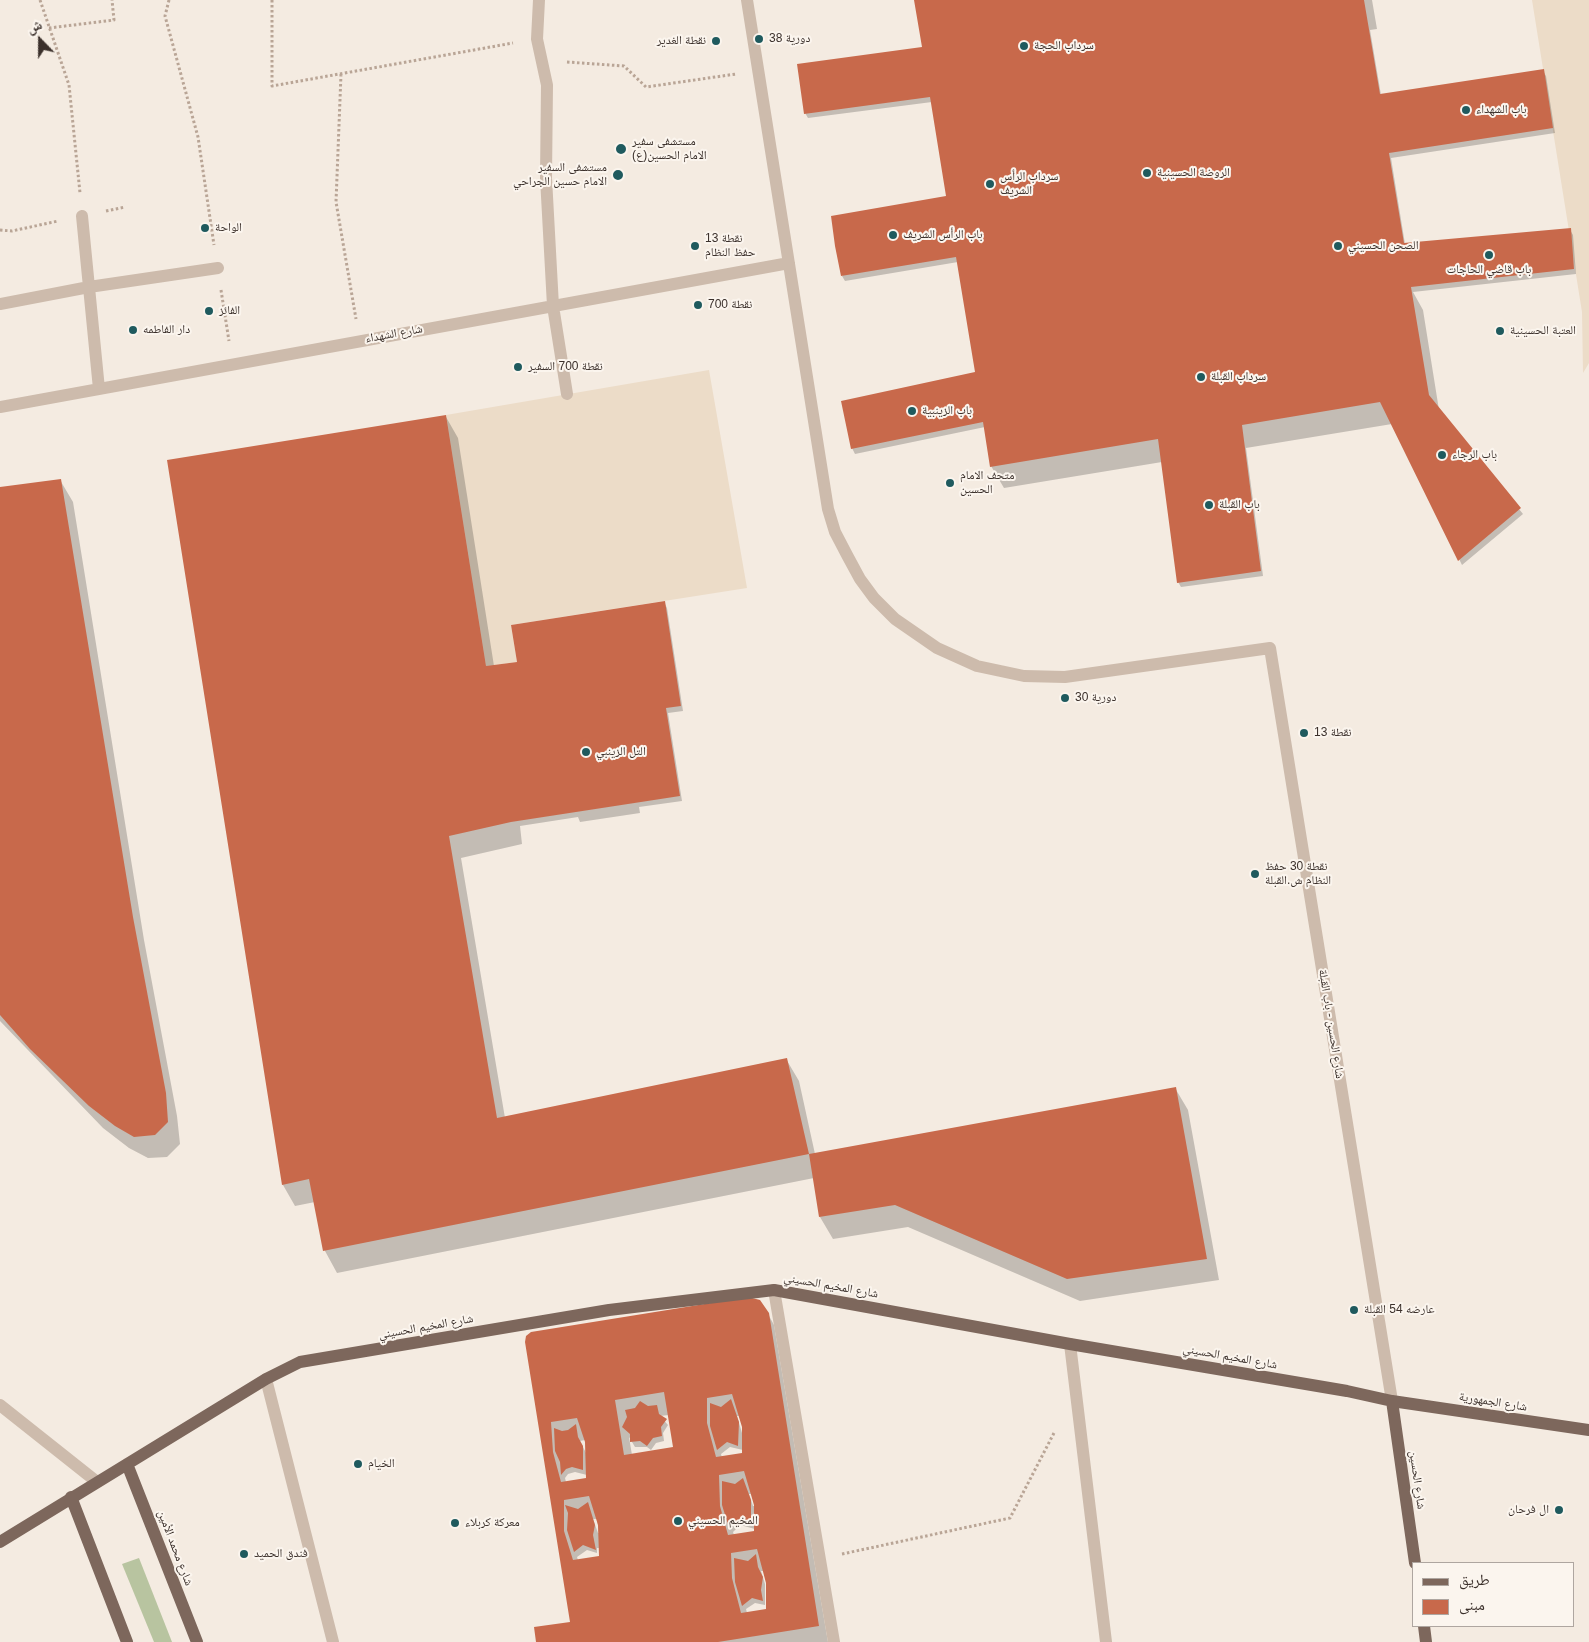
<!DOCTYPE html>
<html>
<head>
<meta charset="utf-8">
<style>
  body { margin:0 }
  #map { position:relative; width:1589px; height:1642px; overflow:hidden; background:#f4ebe1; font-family:Arial,"Noto Naskh Arabic",sans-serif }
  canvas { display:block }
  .legend { position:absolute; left:1412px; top:1562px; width:162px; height:65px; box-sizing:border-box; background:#fbf5ee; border:1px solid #aea6a0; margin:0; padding:6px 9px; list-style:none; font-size:15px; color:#3b302b }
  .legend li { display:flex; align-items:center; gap:10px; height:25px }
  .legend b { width:25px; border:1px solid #aea6a0 }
  .north { position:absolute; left:15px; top:15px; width:50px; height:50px; -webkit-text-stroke:4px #fbf5ee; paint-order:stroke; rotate:338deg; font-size:14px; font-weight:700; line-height:20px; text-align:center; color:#3b302b }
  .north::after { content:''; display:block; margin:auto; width:18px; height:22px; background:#3b302b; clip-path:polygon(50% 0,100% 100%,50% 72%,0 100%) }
</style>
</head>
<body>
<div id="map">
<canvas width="1589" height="1642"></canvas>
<ul class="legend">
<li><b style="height:6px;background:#7d675c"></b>طريق</li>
<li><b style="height:14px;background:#c8694b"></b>مبنى</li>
</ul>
<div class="north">ش</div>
</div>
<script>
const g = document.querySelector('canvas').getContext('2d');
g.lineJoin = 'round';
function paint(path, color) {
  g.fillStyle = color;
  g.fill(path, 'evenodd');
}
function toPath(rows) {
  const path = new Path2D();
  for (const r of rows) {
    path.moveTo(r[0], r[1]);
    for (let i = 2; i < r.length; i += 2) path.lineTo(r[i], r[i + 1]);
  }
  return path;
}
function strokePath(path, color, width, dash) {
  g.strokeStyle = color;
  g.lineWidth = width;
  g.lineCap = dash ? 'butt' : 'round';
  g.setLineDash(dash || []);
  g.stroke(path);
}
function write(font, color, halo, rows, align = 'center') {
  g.font = font + ' Arial,"Noto Naskh Arabic",sans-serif';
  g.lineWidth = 4;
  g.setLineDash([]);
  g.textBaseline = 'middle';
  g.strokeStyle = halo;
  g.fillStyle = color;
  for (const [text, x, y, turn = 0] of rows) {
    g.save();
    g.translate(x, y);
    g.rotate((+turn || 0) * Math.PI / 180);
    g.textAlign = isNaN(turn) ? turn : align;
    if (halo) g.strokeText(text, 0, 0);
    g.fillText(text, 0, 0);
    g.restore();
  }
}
paint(toPath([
  [139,1558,172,1642,154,1642,122,1564]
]), '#b8c4a0');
paint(toPath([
  [1532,0,1589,0,1589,363,1583,373,1582,312],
  [709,370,747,588,511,625,517,662,486,666,446,415]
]), '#ecdcc8');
paint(toPath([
  [915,0,1372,0,1377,29,1370,30,1381,95,1543,71,1546,76,1555,133,1391,158,1405,244,1570,230,1573,235,1576,274,1413,292,1423,310,1439,410,1523,514,1462,565,1392,424,1246,448,1263,576,1181,587,1178,582,1162,462,1004,488,991,466,985,427,855,454,852,448,976,373,958,262,845,281,842,276,947,197,932,102,808,118,805,113,923,48],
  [446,417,458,438,494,666,518,663,664,602,667,608,683,711,668,713,682,801,639,807,640,813,580,822,578,817,520,826,522,844,461,858,505,1118,786,1059,799,1081,815,1154,1175,1088,1188,1110,1219,1280,1080,1301,908,1227,833,1239,820,1217,814,1178,337,1273,325,1251,315,1202,295,1206,283,1185],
  [60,480,73,502,144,940,177,1116,180,1144,167,1157,148,1158,129,1148,103,1128,0,1021,0,489],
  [763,1305,774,1325,828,1642,538,1642,571,1623,529,1362],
  [669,1415,675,1448,632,1455,629,1437,635,1447,647,1447,651,1450,656,1443,664,1441,663,1433,668,1425,660,1416],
  [737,1416,740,1416,744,1432,742,1433],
  [585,1440,587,1455,580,1441],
  [730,1447,743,1450,743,1454,722,1458,721,1454],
  [575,1472,587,1475,588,1479,566,1482,565,1478,568,1474],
  [749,1494,753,1494,754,1506,753,1506],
  [593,1519,597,1519,599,1533,598,1533],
  [740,1525,755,1529,755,1532,734,1535,733,1532],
  [597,1548,599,1548,600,1557,578,1560,577,1557,587,1550,597,1553],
  [761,1571,765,1571,767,1578,766,1611,747,1613,746,1609,755,1603,765,1605,765,1584]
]), '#0003');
paint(toPath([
  [914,0,1364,0,1380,94,1544,69,1553,128,1389,153,1404,243,1571,228,1574,269,1411,287,1429,395,1521,508,1458,561,1380,402,1242,425,1261,571,1177,583,1158,439,990,467,983,422,851,449,841,401,975,372,956,257,841,276,835,246,831,216,946,196,930,97,804,114,797,64,922,47],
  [446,415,486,666,517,662,511,625,665,601,681,706,666,708,680,796,511,822,449,836,497,1118,787,1058,809,1154,1176,1087,1207,1259,1067,1279,895,1205,819,1217,809,1154,323,1251,309,1179,282,1185,167,460],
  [61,479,133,917,166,1093,168,1122,155,1135,134,1137,115,1126,89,1106,30,1049,0,1015,0,487],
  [748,1297,760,1300,769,1313,819,1626,718,1642,536,1642,534,1627,570,1622,525,1342,526,1336,531,1332],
  [664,1392,673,1447,624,1455,615,1400],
  [732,1394,742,1427,742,1453,716,1457,707,1423,707,1398],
  [577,1418,585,1442,586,1478,561,1482,553,1452,551,1422],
  [744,1471,754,1505,754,1531,728,1535,720,1506,719,1475],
  [589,1496,598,1525,599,1556,573,1560,564,1531,564,1500],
  [757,1549,766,1583,766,1609,741,1613,732,1578,731,1553],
  [731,1399,739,1422,738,1446,727,1442,717,1450,710,1426,710,1403,721,1407],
  [640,1401,648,1406,657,1405,659,1414,667,1419,661,1427,662,1436,653,1438,647,1446,640,1441,630,1442,630,1434,622,1427,627,1417,625,1410,635,1408],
  [576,1424,578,1437,583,1446,583,1470,572,1467,566,1469,561,1475,560,1462,555,1451,554,1428,562,1431,568,1430],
  [743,1478,751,1500,751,1524,737,1521,729,1528,722,1505,722,1481,735,1484],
  [588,1502,595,1525,593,1535,596,1550,583,1545,574,1552,567,1530,568,1513,565,1505,578,1509],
  [756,1554,758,1567,763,1577,761,1590,763,1601,752,1598,742,1606,735,1582,734,1558,748,1561]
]), '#c8694b');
strokePath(toPath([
  [40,0,69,85,80,193],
  [169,0,165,16,198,137,214,245],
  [272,0,272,86,513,43],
  [49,28,114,20,112,0],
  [567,62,624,66,646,87,736,74],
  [341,74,336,202,356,319],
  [106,211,125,207],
  [0,230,12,231,58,221],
  [221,290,229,341],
  [842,1554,1010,1518,1055,1431]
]), '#b9a596', 3, [2.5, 2.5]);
strokePath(toPath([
  [539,0,537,39,547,85,546,178,553,306,567,394],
  [747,0,828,509,835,532,847,555,860,579,874,598,895,619,937,648,977,666,1024,676,1065,677,1270,648,1392,1401],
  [82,216,99,389],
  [0,304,89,287,218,268],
  [0,407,789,263],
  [774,1290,834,1642],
  [1070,1344,1106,1642],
  [266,1379,333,1642],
  [0,1405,97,1482]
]), '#cdbbac', 12);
strokePath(toPath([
  [1392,1401,1415,1563],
  [127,1464,197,1642],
  [71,1497,127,1642],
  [0,1542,266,1379,300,1362,609,1310,774,1290,1070,1344,1347,1391,1392,1401,1589,1430],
  [1424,1626,1426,1642]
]), '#7d675c', 12);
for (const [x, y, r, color] of [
  [759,39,5,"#1f5a5e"],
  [716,41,5,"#1f5a5e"],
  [1024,46,5,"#1f5a5e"],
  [1466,110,5,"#1f5a5e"],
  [621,149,6,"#1f5a5e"],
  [1147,173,5,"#1f5a5e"],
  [618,175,6,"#1f5a5e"],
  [990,184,5,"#1f5a5e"],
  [205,228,5,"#1f5a5e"],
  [893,235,5,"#1f5a5e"],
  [695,246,5,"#1f5a5e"],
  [1338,246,5,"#1f5a5e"],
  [1489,255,5,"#1f5a5e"],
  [698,305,5,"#1f5a5e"],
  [209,311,5,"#1f5a5e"],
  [133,330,5,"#1f5a5e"],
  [1500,331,5,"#1f5a5e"],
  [518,367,5,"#1f5a5e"],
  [1201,377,5,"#1f5a5e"],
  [912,411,5,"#1f5a5e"],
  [1442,455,5,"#1f5a5e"],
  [950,483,5,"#1f5a5e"],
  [1209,505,5,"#1f5a5e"],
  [1065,698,5,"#1f5a5e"],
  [1304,733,5,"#1f5a5e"],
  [586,752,5,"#1f5a5e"],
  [1255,874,5,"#1f5a5e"],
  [1354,1310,5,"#1f5a5e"],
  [358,1464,5,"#1f5a5e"],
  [1559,1510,5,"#1f5a5e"],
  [678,1521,5,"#1f5a5e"],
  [455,1523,5,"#1f5a5e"],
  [244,1554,5,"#1f5a5e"]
]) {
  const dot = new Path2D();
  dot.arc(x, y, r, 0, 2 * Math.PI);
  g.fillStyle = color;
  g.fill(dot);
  strokePath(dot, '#fbf5ee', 2);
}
write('12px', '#3b302b', '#fbf5ee', [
  ["دورية 38",769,39],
  ["نقطة الغدير",706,41,"right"],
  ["سرداب الحجة",1034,46],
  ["باب الشهداء",1476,110],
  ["مستشفى سفير",632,142],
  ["الامام الحسين(ع)",632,156],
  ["مستشفى السفير",607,168,"right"],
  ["الامام حسین الجراحي",607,182,"right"],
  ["الروضة الحسينية",1157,173],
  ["سرداب الرأس",1000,177],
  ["الشريف",1000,191],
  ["الواحة",215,228],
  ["باب الرأس الشريف",903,235],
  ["نقطة 13",705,239],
  ["حفظ النظام",705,253],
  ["الصحن الحسيني",1348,246],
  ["باب قاضي الحاجات",1489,270,"center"],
  ["نقطة 700",708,305],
  ["الفائز",219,311],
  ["دار الفاطمه",143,330],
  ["العتبة الحسينية",1510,331],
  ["نقطة 700 السفير",528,367],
  ["سرداب القبلة",1211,377],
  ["باب الزينبية",922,411],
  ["باب الرجاء",1452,455],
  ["متحف الامام",960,476],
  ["الحسين",960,490],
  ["باب القبلة",1219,505],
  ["دورية 30",1075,698],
  ["نقطة 13",1314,733],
  ["التل الزينبي",596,752],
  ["نقطة 30 حفظ",1265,867],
  ["النظام ش.القبلة",1265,881],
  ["عارضه 54 القبلة",1364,1310],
  ["الخيام",368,1464],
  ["ال فرحان",1549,1510,"right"],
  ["المخيم الحسيني",688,1521],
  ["معركة كربلاء",465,1523],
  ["فندق الحميد",254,1554]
], 'left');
write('12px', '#3b302b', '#fbf5ee', [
  ["شارع الشهداء",394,334,-10],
  ["شارع الحسين - باب القبلة",1331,1024,81],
  ["شارع المخيم الحسيني",831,1286,10],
  ["شارع المخيم الحسيني",426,1327,-10],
  ["شارع المخيم الحسيني",1230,1357,10],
  ["شارع الجمهورية",1493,1402,9],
  ["شارع الحسين",1417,1480,82],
  ["شارع محمد الأمين",175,1548,69]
]);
</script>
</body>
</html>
